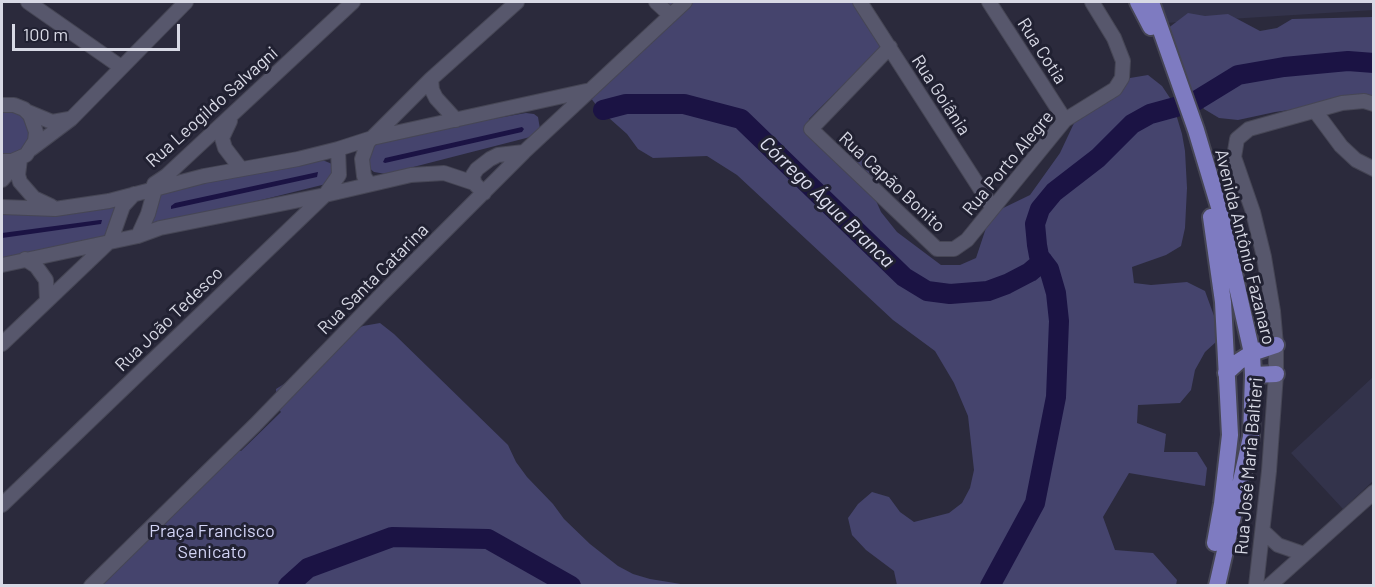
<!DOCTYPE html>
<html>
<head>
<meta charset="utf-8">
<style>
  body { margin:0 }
  #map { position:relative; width:1375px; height:587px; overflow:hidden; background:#2b2a3c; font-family:Barlow,sans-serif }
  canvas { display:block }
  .frame { position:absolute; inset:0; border:3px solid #d8d9e5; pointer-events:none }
  .scale { position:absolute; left:12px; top:24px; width:168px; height:27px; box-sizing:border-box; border:3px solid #d8d9e5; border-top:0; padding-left:8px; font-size:18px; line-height:21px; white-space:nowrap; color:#d8d9e5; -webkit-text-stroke:4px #212132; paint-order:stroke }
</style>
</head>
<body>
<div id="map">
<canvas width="1375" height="587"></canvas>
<div class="frame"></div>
<div class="scale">100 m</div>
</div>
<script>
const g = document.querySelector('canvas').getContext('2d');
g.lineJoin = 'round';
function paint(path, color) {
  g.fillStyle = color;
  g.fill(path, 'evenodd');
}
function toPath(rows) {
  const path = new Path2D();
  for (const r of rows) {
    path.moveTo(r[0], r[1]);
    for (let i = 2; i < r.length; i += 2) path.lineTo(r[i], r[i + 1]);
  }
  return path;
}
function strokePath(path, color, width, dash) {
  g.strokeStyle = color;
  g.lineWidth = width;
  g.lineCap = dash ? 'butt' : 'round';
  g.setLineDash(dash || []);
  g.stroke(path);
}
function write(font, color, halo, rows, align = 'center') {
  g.font = font + ' Barlow,sans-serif';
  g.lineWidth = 6;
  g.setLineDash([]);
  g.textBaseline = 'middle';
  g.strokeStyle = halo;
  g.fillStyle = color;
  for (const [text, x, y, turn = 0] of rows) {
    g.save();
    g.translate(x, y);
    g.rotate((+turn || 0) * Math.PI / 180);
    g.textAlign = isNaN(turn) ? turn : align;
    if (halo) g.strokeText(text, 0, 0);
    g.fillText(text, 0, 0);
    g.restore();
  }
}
paint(toPath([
  [1156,2,1373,2,1374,10,1165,23],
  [1373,377,1373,481,1343,509,1291,453]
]), '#33334b');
paint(toPath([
  [665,2,853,2,883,46,850,87,839,89,809,119,810,124,847,156,863,151,877,163,880,180,874,196,881,212,897,232,941,265,960,265,976,258,987,225,997,211,1030,195,1060,153,1075,121,1113,85,1130,78,1148,75,1162,86,1172,101,1182,134,1185,151,1187,188,1185,228,1181,246,1166,255,1132,267,1134,283,1151,285,1187,282,1205,291,1217,324,1217,341,1205,352,1195,370,1191,390,1180,403,1138,405,1137,423,1166,434,1164,452,1197,452,1207,468,1205,486,1129,473,1103,517,1115,550,1153,553,1177,580,1176,585,897,585,894,571,866,550,852,535,848,518,858,504,872,492,889,497,900,512,914,522,949,513,962,503,970,488,974,470,968,416,954,383,935,351,893,320,737,175,707,156,653,158,638,149,627,134,600,110,590,97,661,19],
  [1188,13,1205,16,1228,14,1260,31,1277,28,1292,19,1373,17,1373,98,1275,112,1238,120,1219,118,1204,109,1194,95,1167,29],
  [9,109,23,115,30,128,28,143,17,154,2,155,2,110],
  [526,113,534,114,538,117,540,129,534,136,386,174,374,172,368,167,369,144,384,138],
  [320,159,337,166,334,182,148,228,155,203,161,195,171,191,185,188,198,182],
  [117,205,107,240,2,263,2,214],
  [380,323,394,334,508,445,516,462,527,477,553,504,564,519,590,544,618,566,633,574,650,579,687,585,83,586,138,529,164,508,190,478,203,467,233,449,241,451,281,412,277,407,276,389,306,370,347,334,363,326]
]), '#45446d');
paint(toPath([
  [522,127,524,129,522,132,385,163,383,162,385,158],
  [318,172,317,177,171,209,171,206,175,203],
  [100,220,102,220,101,224,2,238,2,233]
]), '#1b1344');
strokePath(toPath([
  [603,110,626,104,684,104,741,119,904,277,927,291,950,294,988,291,1007,284,1030,272,1043,261],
  [288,586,308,568,392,537,488,539,571,586],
  [990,586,1035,503,1056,397,1059,321,1056,293,1049,269,1039,256,1037,245,1035,224,1040,209,1054,192,1098,158,1132,124,1150,114,1194,102,1238,75,1284,67,1348,61,1374,63]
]), '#1b1344', 20);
const minor = toPath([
  [28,2,121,67],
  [656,2,670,15],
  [860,2,992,207],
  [989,2,1065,120],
  [890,47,811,129,937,249,954,249,967,240,1065,120,1115,89,1122,78,1123,61,1114,38,1092,2],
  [431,79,432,90,436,98,456,120],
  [2,105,14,105,24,109,30,115,36,132,35,141,26,155,12,161,2,161],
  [1315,111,1341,146,1356,160,1374,169],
  [28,112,52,122,69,119],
  [230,121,222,138,225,148,241,169],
  [31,149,71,119,186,2],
  [20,159,18,175,20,182,34,198,51,206],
  [2,180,20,159],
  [474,183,473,175,477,169,490,159,498,155,524,152],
  [154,184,166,176,353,2],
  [369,184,364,176,362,159,368,142,431,79,517,2],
  [2,207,55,209,109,201,204,176,298,159,338,149,372,138,586,91],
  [138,236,148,214,155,189],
  [25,259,36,266,46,280,47,300],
  [2,265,138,236,160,228,325,195,411,175,444,173,474,183,484,193],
  [2,344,111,240,123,206,134,194],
  [2,505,325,195,339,175,338,149],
  [1263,531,1278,545,1304,554],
  [91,586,255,425,381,295,524,152,685,2],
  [1256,586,1269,471,1276,374,1276,345,1273,311,1264,257,1253,212,1234,157,1237,139,1249,129,1342,103,1364,101,1374,104],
  [1269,586,1374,492]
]);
const major = toPath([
  [1138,2,1151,27],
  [1151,2,1196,130,1219,207,1252,353,1253,375,1251,437,1217,586],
  [1211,217,1223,302,1230,435,1222,504,1215,543],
  [1226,373,1238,362,1252,353,1276,345],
  [1253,375,1276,374]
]);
strokePath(minor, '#464655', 16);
strokePath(major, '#464655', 20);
strokePath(minor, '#57576c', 14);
strokePath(major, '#7e7bc1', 16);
write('18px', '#d8d9e5', '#212132', [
  ["Rua Cotia",1042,51,57],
  ["Rua Goiânia",941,95,57],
  ["Rua Leogildo Salvagni",212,107,-42],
  ["Rua Porto Alegre",1008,163,-50],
  ["Rua Capão Bonito",892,182,43],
  ["Avenida Antônio Fazanaro",1245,247,76],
  ["Rua Santa Catarina",373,279,-45],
  ["Rua João Tedesco",169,319,-44],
  ["Rua José Maria Baltieri",1249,466,-85]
]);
write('18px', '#d3d4f6', '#212132', [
  ["Praça Francisco",212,531],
  ["Senicato",212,552]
]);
write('italic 20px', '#dfe0f1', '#212132', [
  ["Córrego Água Branca",827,202,44]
]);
</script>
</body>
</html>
